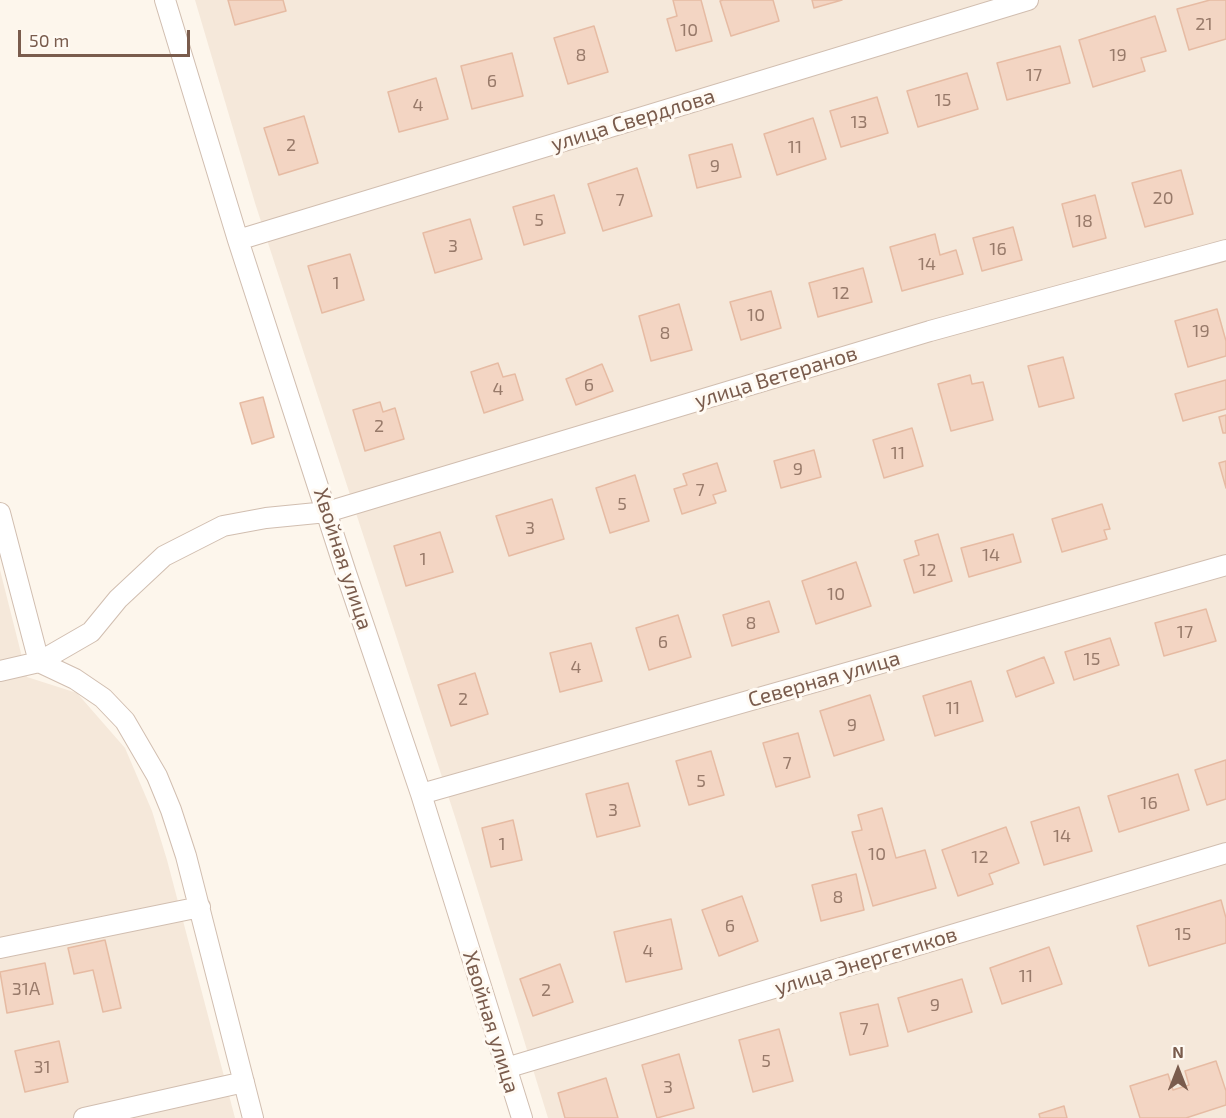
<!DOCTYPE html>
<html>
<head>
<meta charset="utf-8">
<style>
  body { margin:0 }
  #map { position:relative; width:1226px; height:1118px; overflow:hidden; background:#fdf6ec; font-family:"Exo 2",sans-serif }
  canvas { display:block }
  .north { position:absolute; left:1148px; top:1040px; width:60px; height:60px; -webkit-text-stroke:4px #fffaf3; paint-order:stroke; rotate:0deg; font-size:16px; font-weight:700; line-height:24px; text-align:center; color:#7a5c4d }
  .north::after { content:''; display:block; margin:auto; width:21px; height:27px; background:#7a5c4d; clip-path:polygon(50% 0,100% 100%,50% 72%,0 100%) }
  .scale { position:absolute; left:18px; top:30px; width:172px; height:27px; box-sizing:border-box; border:3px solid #7a5c4d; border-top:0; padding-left:8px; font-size:18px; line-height:21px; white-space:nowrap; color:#7a5c4d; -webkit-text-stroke:4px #fffaf3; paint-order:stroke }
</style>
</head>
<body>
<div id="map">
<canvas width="1226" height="1118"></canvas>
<div class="north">N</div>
<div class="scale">50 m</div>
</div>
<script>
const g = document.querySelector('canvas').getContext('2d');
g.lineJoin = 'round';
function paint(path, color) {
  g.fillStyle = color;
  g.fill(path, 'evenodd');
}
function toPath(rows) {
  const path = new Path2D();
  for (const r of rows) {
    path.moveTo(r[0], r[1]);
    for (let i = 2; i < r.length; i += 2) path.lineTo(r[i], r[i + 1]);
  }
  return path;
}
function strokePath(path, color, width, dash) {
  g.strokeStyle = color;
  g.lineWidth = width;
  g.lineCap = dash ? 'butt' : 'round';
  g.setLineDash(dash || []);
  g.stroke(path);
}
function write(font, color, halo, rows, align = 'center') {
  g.font = font + ' "Exo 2",sans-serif';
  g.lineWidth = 6;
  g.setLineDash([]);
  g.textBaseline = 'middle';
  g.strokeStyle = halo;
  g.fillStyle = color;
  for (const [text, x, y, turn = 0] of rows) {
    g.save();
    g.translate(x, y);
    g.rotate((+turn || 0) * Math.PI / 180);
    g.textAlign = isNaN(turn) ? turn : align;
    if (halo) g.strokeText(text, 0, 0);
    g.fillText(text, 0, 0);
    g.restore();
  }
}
paint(toPath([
  [195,0,1226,0,1226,1118,548,1118,456,820,255,203],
  [0,570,27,677,77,693,125,748,152,811,167,860,235,1118,0,1118]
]), '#f5e8da');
const building = toPath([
  [228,0,283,0,286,11,235,25,228,0],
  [673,0,701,0,712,41,676,51,667,19,677,16,673,0],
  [723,0,773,0,779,21,731,36,720,1,723,0],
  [812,0,842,0,814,8,812,0],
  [1210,0,1226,0,1226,39,1189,50,1177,9,1210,0],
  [1155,16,1166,51,1141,58,1145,71,1093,87,1079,40,1155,16],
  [594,26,608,72,568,84,554,38,594,26],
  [1060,46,1070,83,1007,100,997,63,1060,46],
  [512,53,523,96,472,109,461,66,512,53],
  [967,73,978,109,918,127,907,91,967,73],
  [436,78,448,119,399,132,388,92,436,78],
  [877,97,888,133,841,147,830,111,877,97],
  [304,116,318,163,279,175,264,128,304,116],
  [813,118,826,159,777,175,764,134,813,118],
  [732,144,741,177,697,188,689,155,732,144],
  [637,168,652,216,603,231,588,184,637,168],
  [1181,170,1193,214,1145,227,1132,183,1181,170],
  [554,195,565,233,524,245,513,207,554,195],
  [1095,195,1106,238,1073,247,1062,204,1095,195],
  [470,219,482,259,435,273,423,233,470,219],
  [1013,227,1022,260,982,271,973,238,1013,227],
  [935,234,940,255,956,250,963,274,902,291,890,247,935,234],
  [350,254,364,300,322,313,308,266,350,254],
  [863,268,872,302,818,317,809,283,863,268],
  [771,291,781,328,741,340,730,302,771,291],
  [679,304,692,350,651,361,639,316,679,304],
  [1217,309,1226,341,1226,356,1188,367,1175,321,1217,309],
  [1063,357,1074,398,1039,407,1028,366,1063,357],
  [498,363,503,377,515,374,523,400,484,413,471,372,498,363],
  [602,364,613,391,576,405,566,379,602,364],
  [970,375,972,384,983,382,993,420,951,431,938,384,970,375],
  [1226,380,1226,409,1183,421,1175,394,1226,380],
  [263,397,274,437,252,444,240,403,263,397],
  [380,402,383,412,395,408,404,439,365,451,353,410,380,402],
  [1226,415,1226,433,1223,433,1219,417,1226,415],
  [912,428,923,466,884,478,873,440,912,428],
  [814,450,821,477,781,488,774,461,814,450],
  [1226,461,1226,488,1219,463,1226,461],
  [717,463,726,491,713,495,716,503,682,514,674,489,687,485,683,474,717,463],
  [635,475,649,521,610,533,596,488,635,475],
  [552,499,564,539,509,556,496,516,552,499],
  [1102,504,1110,529,1104,530,1107,539,1062,552,1052,519,1102,504],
  [440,532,453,572,406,586,394,546,440,532],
  [938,534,952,581,914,593,904,560,919,555,915,541,938,534],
  [1013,534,1021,562,969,577,961,548,1013,534],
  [856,562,871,606,816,624,802,581,856,562],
  [769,601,779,632,732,646,723,615,769,601],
  [1206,609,1216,641,1164,656,1155,623,1206,609],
  [678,615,691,657,649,670,636,628,678,615],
  [1110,638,1119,665,1074,680,1065,652,1110,638],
  [591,643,602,681,560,692,550,653,591,643],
  [1044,657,1054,683,1016,697,1007,671,1044,657],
  [475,673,488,714,451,726,438,685,475,673],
  [971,681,983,721,935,736,923,696,971,681],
  [870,695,884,740,834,756,820,711,870,695],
  [798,733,810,777,776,787,763,743,798,733],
  [711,751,724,795,689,805,676,761,711,751],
  [1226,760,1226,799,1207,805,1195,770,1226,760],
  [1178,774,1189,810,1119,832,1108,796,1178,774],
  [628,783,640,826,597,837,586,794,628,783],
  [1079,807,1092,851,1044,865,1031,822,1079,807],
  [882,808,896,858,925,850,936,888,873,906,852,832,862,830,858,815,882,808],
  [513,820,522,860,491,867,482,828,513,820],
  [1006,827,1019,863,989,874,993,884,958,896,942,850,1006,827],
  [856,874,864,910,821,921,812,885,856,874],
  [742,896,758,941,719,956,702,910,742,896],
  [1221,900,1226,918,1226,943,1149,966,1137,926,1221,900],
  [671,919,682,969,626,982,614,932,671,919],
  [105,940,121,1008,103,1012,93,970,74,974,68,948,105,940],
  [1049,947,1062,984,1002,1004,990,968,1049,947],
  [45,963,53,1004,7,1013,0,972,45,963],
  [560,964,573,1002,533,1016,520,979,560,964],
  [962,979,972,1012,908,1032,898,998,962,979],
  [878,1004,888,1046,850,1055,840,1013,878,1004],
  [779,1029,793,1081,753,1092,739,1040,779,1029],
  [59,1041,68,1082,25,1092,15,1051,59,1041],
  [679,1054,694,1108,657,1118,642,1065,679,1054],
  [1216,1061,1226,1091,1226,1105,1186,1118,1140,1118,1130,1086,1168,1074,1173,1090,1189,1085,1185,1071,1216,1061],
  [606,1078,618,1118,565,1118,558,1093,606,1078],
  [1064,1106,1067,1118,1040,1118,1039,1114,1064,1106]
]);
paint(building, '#f3d5c3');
strokePath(building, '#e6bba3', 1.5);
const street = toPath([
  [165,0,238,240,346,573,421,794,522,1118],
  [238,240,1028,0],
  [0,513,39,662],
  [39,662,75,679,103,698,125,721,157,776,171,810,186,856,253,1118],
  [0,671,39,662,91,632,118,599,164,556,223,526,266,518,327,512,930,331,1226,250],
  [421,794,1226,565],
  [0,948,200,907],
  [506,1068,1226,853],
  [84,1118,244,1082]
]);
strokePath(street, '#d1beb0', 22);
strokePath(street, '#fff', 20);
write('18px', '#987a6a', null, [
  ["21",1204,24],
  ["10",689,30],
  ["8",581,55],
  ["19",1118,55],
  ["17",1034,75],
  ["6",492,81],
  ["15",943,100],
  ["4",418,105],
  ["13",859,122],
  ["2",291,145],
  ["11",795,147],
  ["9",715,166],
  ["20",1163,198],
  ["7",620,200],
  ["5",539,220],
  ["18",1084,221],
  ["3",453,246],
  ["16",998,249],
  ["14",927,264],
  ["1",336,283],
  ["12",841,293],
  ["10",756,315],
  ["19",1201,331],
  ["8",665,333],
  ["6",589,385],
  ["4",498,389],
  ["2",379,426],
  ["11",898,453],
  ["9",798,469],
  ["7",700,490],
  ["5",622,504],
  ["3",530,528],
  ["14",991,555],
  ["1",423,559],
  ["12",928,570],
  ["10",836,594],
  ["8",751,623],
  ["17",1185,632],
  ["6",663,642],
  ["15",1092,659],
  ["4",576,667],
  ["2",463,699],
  ["11",953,708],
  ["9",852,725],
  ["7",787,763],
  ["5",701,781],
  ["16",1149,803],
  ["3",613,810],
  ["14",1062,836],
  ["1",502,844],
  ["10",877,854],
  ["12",980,857],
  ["8",838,897],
  ["6",730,926],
  ["15",1183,934],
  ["4",648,951],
  ["11",1026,976],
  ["31А",26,989],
  ["2",546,990],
  ["9",935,1005],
  ["7",864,1029],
  ["5",766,1061],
  ["31",42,1067],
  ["3",668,1087]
]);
write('21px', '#7a5c4d', '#fffaf3', [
  ["улица Свердлова",633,120,-17],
  ["улица Ветеранов",776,377,-17],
  ["Хвойная улица",343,559,72],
  ["Северная улица",824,679,-16],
  ["улица Энергетиков",866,961,-17],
  ["Хвойная улица",491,1022,73]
]);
</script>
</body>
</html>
